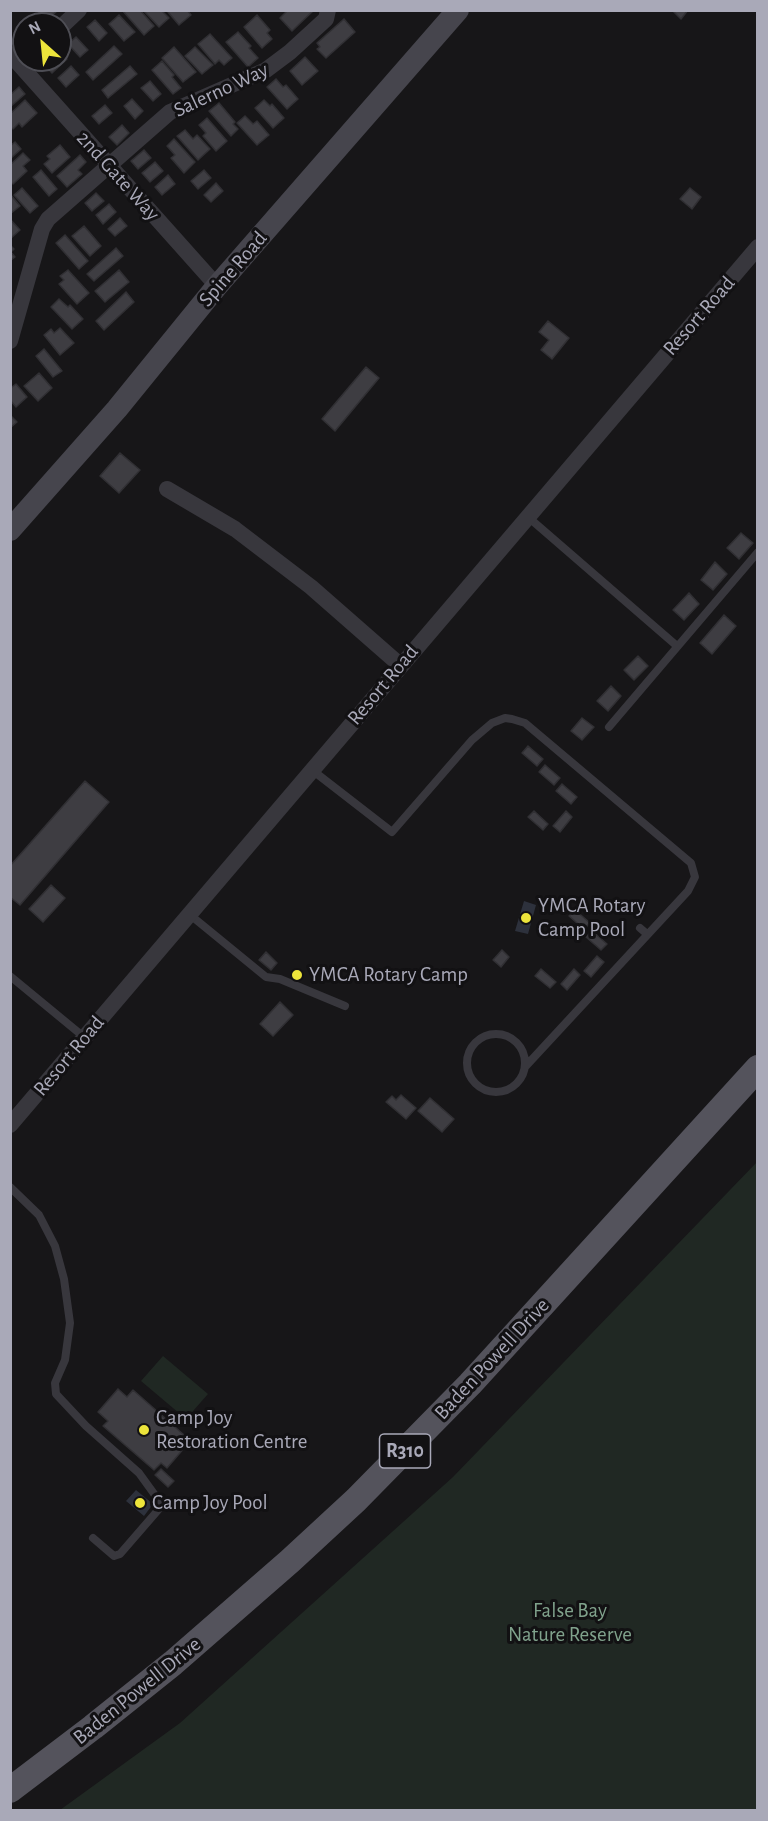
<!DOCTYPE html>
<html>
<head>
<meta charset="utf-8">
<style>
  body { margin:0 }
  #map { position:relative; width:768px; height:1821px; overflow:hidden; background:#171618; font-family:"Alegreya Sans",sans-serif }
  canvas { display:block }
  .frame { position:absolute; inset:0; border:12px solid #a9a9b8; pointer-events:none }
  .north { position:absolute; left:12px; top:12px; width:60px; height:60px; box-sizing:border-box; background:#121113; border:2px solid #4e4e55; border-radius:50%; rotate:333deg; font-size:16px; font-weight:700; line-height:24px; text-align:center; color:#a9a9b8 }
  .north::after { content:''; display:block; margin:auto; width:21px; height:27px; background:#ece43b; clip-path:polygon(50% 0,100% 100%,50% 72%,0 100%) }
</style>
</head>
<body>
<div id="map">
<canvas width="768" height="1821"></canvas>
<div class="frame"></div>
<div class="north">N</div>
</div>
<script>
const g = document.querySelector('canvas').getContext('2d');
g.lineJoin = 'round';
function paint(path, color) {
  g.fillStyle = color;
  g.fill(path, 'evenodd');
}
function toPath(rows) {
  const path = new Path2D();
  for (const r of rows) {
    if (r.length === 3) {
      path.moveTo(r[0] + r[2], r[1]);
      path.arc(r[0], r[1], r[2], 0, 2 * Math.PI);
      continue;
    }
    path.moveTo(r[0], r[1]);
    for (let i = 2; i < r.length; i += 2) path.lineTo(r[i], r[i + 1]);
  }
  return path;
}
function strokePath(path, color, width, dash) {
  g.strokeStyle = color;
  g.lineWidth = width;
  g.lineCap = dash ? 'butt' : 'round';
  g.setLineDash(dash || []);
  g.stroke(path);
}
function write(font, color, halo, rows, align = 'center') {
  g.font = font + ' "Alegreya Sans",sans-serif';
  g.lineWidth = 6;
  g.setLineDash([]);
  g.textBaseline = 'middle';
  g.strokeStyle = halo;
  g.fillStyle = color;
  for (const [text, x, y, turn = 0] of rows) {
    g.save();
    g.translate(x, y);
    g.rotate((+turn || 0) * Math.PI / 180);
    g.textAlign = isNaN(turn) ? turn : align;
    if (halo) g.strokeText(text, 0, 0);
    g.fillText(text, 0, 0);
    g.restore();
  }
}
paint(toPath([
  [757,1162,757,1810,60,1810,180,1723,453,1477],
  [163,1356,208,1394,186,1419,141,1381]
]), '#202823');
paint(toPath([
  [524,901,536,905,528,934,515,931],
  [136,1490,153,1504,144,1516,126,1501]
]), '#2d313c');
const building = toPath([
  [41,10,58,10,44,23,37,15,41,10],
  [122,10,140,10,154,26,144,35,122,10],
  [143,10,164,10,163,12,169,18,159,27,143,10],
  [170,10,187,10,191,15,179,25,168,12,170,10],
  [288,10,314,10,292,31,280,18,288,10],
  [672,10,688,10,681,19,672,10],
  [119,15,135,32,124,41,109,24,119,15],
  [257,15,270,30,267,33,272,39,262,48,244,27,257,15],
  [344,19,355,32,326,58,317,49,320,47,317,43,344,19],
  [95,20,107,33,99,41,87,27,95,20],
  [238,32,251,46,249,48,258,58,248,67,226,42,238,32],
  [210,34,232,58,224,65,219,60,215,64,198,44,210,34],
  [76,37,88,50,80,57,68,44,76,37],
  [114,46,122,54,93,80,86,72,114,46],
  [174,47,196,72,183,82,162,58,174,47],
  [195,47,213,65,202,74,185,56,195,47],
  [60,52,67,59,52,73,40,60,60,60,60,52],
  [305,57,318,71,302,85,290,71,305,57],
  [162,61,174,75,172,77,181,88,173,94,152,70,162,61],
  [71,66,79,75,66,87,58,78,71,66],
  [130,66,137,74,108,98,102,90,130,66],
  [276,79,283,87,286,85,298,99,287,109,267,87,276,79],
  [150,81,161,94,153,101,141,88,150,81],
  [19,87,25,94,10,107,10,95,19,87],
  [132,99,143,111,135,119,124,106,132,99],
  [25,100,37,113,22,127,19,123,13,129,10,127,10,114,25,100],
  [264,100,270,106,272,104,284,118,273,128,255,108,264,100],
  [219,103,235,122,233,124,238,129,231,136,209,111,219,103],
  [105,105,112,113,99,124,92,116,105,105],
  [245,116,253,124,257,121,269,135,257,145,237,123,245,116],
  [207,118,227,141,216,151,203,136,206,133,199,125,207,118],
  [122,125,129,133,117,145,109,137,122,125],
  [185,130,193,139,197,135,210,149,198,160,177,136,185,130],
  [174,139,195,162,184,173,171,158,175,155,167,146,174,139],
  [15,142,21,149,10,159,10,146,15,142],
  [60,145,70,157,52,173,44,164,50,159,47,156,60,145],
  [144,150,151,158,138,169,131,161,144,150],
  [23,153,30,160,23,166,27,171,13,184,10,182,10,165,23,153],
  [80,155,86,162,78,170,82,174,67,187,57,176,80,155],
  [155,162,163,171,150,182,142,173,155,162],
  [41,170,57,189,49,196,33,177,41,170],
  [204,170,211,178,198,189,191,181,204,170],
  [168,175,175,184,162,195,155,187,168,175],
  [216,183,223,191,211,202,204,195,216,183],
  [22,188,38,206,30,213,14,195,22,188],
  [690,188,701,197,692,209,680,199,690,188],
  [96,193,104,201,92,211,85,203,96,193],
  [10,194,20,206,10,214,10,194],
  [109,204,116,212,103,224,96,215,109,204],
  [120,218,127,226,115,236,108,229,120,218],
  [10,219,20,230,10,239,10,219],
  [84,226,101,246,90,256,72,236,84,226],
  [65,235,88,261,79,269,56,243,65,235],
  [10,245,14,249,11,252,15,257,10,261,10,245],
  [116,248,123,256,94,281,87,274,116,248],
  [68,270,89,293,77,304,59,284,64,280,60,276,68,270],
  [119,270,129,282,105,302,95,291,119,270],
  [126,292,134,302,104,330,96,321,126,292],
  [59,299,68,307,70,305,83,319,72,329,51,307,59,299],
  [548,321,569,338,552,359,541,350,549,340,539,332,548,321],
  [60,328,74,343,60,355,44,335,51,329,54,333,60,328],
  [44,349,62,371,53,377,36,356,44,349],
  [366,367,379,378,335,431,322,419,366,367],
  [39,373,52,388,38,401,24,386,39,373],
  [10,384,12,387,16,384,27,397,16,407,10,400,10,384],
  [10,415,17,422,10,428,10,415],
  [120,453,140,470,119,493,100,476,120,453],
  [741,533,753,543,739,559,727,548,741,533],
  [715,562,727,574,713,590,701,580,715,562],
  [689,593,699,604,684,620,673,610,689,593],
  [724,615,736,626,712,654,700,643,724,615],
  [638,656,648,666,634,680,624,670,638,656],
  [611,686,621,696,608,711,597,701,611,686],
  [582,718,594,727,582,740,571,731,582,718],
  [528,746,543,759,537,766,522,753,528,746],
  [545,765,560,778,554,785,539,772,545,765],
  [85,781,109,802,20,905,10,897,10,866,85,781],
  [562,784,577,797,571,804,556,791,562,784],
  [534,811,548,824,543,830,528,817,534,811],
  [566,811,572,817,560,832,553,826,566,811],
  [51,885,65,898,43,922,29,909,51,885],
  [575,910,590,923,584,929,569,916,575,910],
  [592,931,607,944,601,950,586,937,592,931],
  [502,950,509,957,501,967,493,960,502,950],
  [266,952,277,963,271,970,259,960,266,952],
  [597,956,604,962,591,977,584,971,597,956],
  [541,969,556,982,550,988,535,976,541,969],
  [574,969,580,975,567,990,561,984,574,969],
  [280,1002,293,1015,273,1036,260,1024,280,1002],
  [401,1095,416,1108,406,1119,386,1102,392,1096,396,1100,401,1095],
  [430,1098,454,1119,442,1132,418,1111,430,1098],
  [118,1389,127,1397,133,1390,184,1435,179,1441,185,1447,167,1468,161,1463,154,1470,103,1426,108,1421,98,1412,118,1389],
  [161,1469,174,1481,168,1487,155,1475,161,1469]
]);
paint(building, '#3e3d42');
strokePath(building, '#313034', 1.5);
strokePath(toPath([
  [528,517,677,646],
  [609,727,758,552],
  [312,770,392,832,472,740,492,723,505,718,512,719,525,723,691,863,695,877,688,891,525,1067],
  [189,914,266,977,280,979,345,1006],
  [640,928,647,934],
  [10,976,84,1037],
  [496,1063,29],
  [10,1187,39,1215,55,1246,64,1279,70,1323,65,1360,55,1383,56,1394,86,1426,139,1473,160,1502,159,1509,120,1554,114,1556,93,1538]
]), '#38373d', 8);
strokePath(toPath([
  [60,28,79,10],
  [10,54,217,286],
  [10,341,42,229,48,219,170,112,266,70,290,52,326,19,328,10],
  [167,489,235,529,311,587,400,665],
  [10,1125,758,247]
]), '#38373d', 16);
strokePath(toPath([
  [10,530,117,409,217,286,458,10]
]), '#46454d', 22);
strokePath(toPath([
  [10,1790,93,1727,173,1663,290,1561,356,1500,470,1384,758,1068]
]), '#54535c', 26);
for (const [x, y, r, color] of [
  [526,918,6,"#ece43b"],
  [297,975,6,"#ece43b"],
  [144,1430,6,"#ece43b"],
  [140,1503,6,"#ece43b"]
]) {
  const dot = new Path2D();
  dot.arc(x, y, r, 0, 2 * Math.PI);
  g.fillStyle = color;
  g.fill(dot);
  strokePath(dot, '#121113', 2);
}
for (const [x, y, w] of [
  [405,1451,51]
]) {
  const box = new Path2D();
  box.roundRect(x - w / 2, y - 17, w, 34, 4.5);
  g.fillStyle = '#121113';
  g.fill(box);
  strokePath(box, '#a9a9b8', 1.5);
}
write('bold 20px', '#a9a9b8', null, [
  ["R310",405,1451]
]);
write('21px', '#a9a9b8', '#121113', [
  ["Salerno Way",221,90,-25],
  ["2nd Gate Way",118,176,48],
  ["Spine Road",233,269,-49],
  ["Resort Road",699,316,-49],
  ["Resort Road",383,685,-50],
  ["Resort Road",69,1056,-50],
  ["Baden Powell Drive",492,1359,-47],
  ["Baden Powell Drive",137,1691,-39]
]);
write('21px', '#a9a9b8', '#121113', [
  ["YMCA Rotary",538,906],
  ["Camp Pool",538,930],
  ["YMCA Rotary Camp",309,975],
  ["Camp Joy",156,1418],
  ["Restoration Centre",156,1442],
  ["Camp Joy Pool",152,1503]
], 'left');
write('21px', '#80a28c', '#121113', [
  ["False Bay",570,1611],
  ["Nature Reserve",570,1635]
]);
</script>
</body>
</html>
